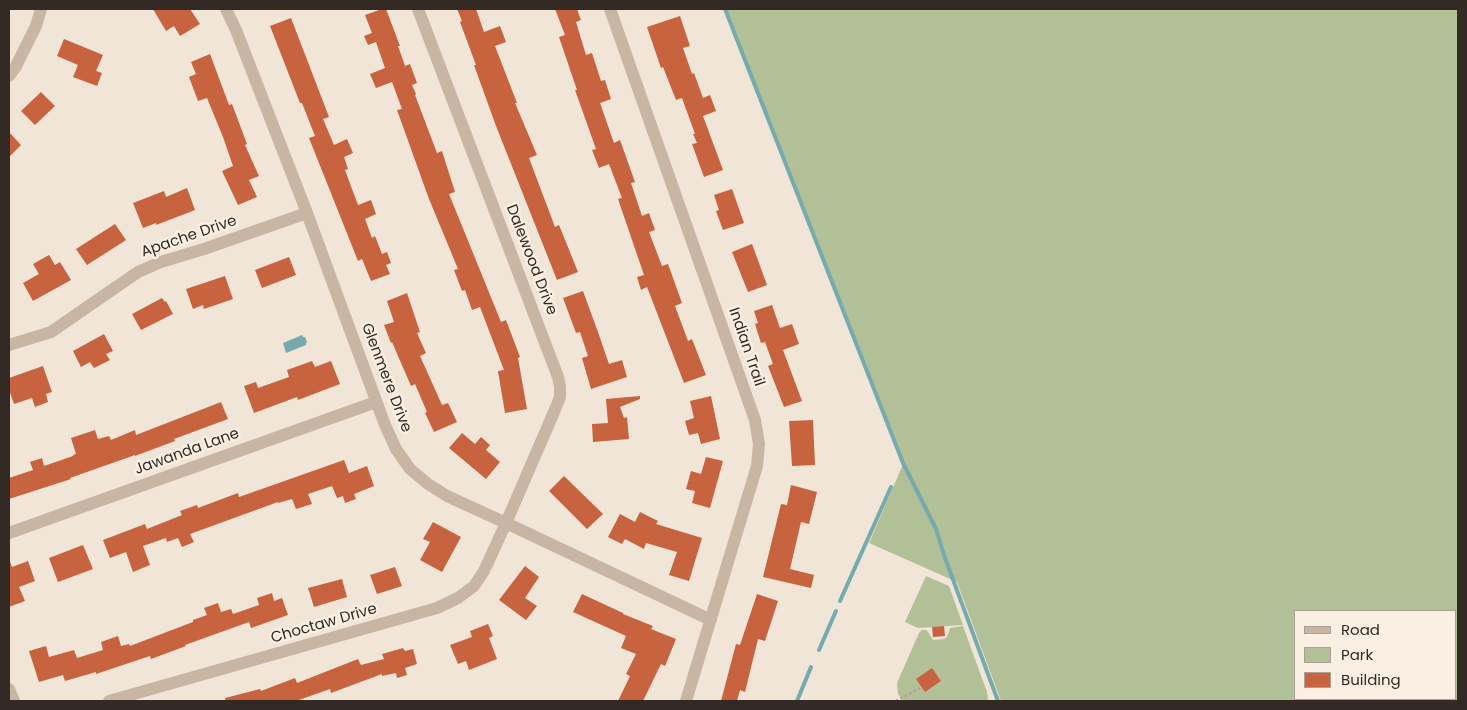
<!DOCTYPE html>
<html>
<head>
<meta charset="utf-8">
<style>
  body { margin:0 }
  #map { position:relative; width:1467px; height:710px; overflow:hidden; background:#f1e5d7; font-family:Poppins,sans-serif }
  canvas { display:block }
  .frame { position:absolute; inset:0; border:10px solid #342a25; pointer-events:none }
  .legend { position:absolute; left:1294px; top:610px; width:162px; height:90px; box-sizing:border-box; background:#f9efe3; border:1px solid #aaa097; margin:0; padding:6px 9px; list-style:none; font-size:15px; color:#342a25 }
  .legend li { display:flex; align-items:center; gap:10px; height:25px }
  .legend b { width:25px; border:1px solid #aaa097 }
</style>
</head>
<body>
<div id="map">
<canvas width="1467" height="710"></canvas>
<div class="frame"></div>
<ul class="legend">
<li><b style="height:6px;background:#c9b5a3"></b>Road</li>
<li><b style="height:14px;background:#b1c097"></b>Park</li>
<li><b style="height:14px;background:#c7633f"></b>Building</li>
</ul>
</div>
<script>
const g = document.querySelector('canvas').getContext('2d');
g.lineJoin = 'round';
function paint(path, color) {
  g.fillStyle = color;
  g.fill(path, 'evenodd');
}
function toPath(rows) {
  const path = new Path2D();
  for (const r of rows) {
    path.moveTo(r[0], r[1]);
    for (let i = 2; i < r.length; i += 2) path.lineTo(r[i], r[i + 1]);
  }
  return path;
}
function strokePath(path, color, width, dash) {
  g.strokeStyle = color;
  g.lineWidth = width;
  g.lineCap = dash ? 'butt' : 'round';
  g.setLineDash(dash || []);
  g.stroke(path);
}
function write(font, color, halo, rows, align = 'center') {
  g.font = font + ' Poppins,sans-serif';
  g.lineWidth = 5;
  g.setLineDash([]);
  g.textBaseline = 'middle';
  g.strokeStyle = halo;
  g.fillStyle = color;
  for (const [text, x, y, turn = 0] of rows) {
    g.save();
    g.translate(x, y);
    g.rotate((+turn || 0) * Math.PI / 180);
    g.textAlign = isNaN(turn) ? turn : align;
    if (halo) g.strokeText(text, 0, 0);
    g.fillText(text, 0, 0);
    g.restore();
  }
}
paint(toPath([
  [726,9,1458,9,1458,701,1001,701,957,582,869,543,904,462],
  [1456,611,1456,699,1296,699,1296,611],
  [926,576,949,586,963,625,918,628,905,622],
  [963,626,987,692,988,699,986,701,903,701,898,694,897,683,919,633,922,630,926,630,928,632,933,640,944,639,947,637,950,628]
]), '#b1c097');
paint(toPath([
  [302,335,303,337,305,337,307,342,306,343,306,345,286,353,283,343]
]), '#76abae');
strokePath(toPath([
  [725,9,903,463,936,529,945,558,998,701],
  [840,601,891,487],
  [819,650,836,611],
  [797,701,811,667]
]), '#76abae', 4);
paint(toPath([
  [153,9,190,9,200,24,180,36,174,26,166,31],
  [382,9,386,9,400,46,398,46,405,66,410,64,417,83,412,85,416,94,415,95,437,153,442,151,455,192,449,194,501,322,506,320,520,357,518,358,527,409,505,413,498,371,504,370,480,307,472,310,465,290,462,291,454,270,458,269,429,199,397,110,402,109,392,82,376,88,370,74,385,68,376,42,368,45,364,36,372,33,365,15],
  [457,9,476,9,484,32,500,26,506,42,495,46,517,103,515,103,537,155,529,158,555,227,559,225,578,272,557,280,496,126,474,65,476,65,460,22,462,21],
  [555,9,577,9,581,20,576,22,586,55,592,53,601,81,605,80,611,99,600,103,614,143,620,140,635,182,631,183,642,216,649,213,655,230,649,232,662,266,668,264,682,303,675,306,688,341,692,339,706,375,684,383,647,287,641,290,637,277,644,275,618,199,622,198,609,164,599,168,592,150,596,149,575,90,577,90,559,37,565,35],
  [680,16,690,46,683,48,692,74,694,73,703,98,710,95,716,111,703,116,723,170,704,177,692,144,697,143,693,134,695,134,682,98,676,100,663,67,661,68,647,27],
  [291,18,329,117,323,119,334,145,347,139,353,153,344,157,348,169,345,170,358,205,371,200,376,214,365,219,372,238,375,236,382,254,387,252,391,263,386,265,390,274,371,281,362,259,358,261,309,138,315,136,302,103,300,103,270,26],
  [64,39,103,55,96,71,102,73,97,86,73,77,78,65,57,56],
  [210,54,229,105,232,104,247,144,245,145,259,176,249,180,257,197,238,205,222,171,233,166,223,137,207,98,198,101,189,77,196,74,191,62],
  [41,92,55,106,35,125,21,111],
  [9,132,21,145,9,157],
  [187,188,195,210,156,225,156,223,143,228,133,203,164,191,166,197],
  [732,189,744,223,723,230,716,211,719,210,714,195],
  [115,224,126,240,87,265,76,249],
  [752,244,767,285,748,292,732,252],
  [49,255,55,265,60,262,71,280,33,301,23,283,39,274,33,264],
  [289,257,296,275,262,288,255,270],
  [225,276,233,299,204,309,203,305,193,309,186,289],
  [583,291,599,335,609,364,622,360,627,377,591,389,582,358,588,356,580,332,576,333,563,298],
  [407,293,420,332,417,333,426,353,420,356,442,405,448,403,457,422,434,432,425,413,427,412,415,384,411,386,392,342,391,343,384,325,394,322,387,301],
  [162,298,165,302,166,301,173,314,141,330,132,314],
  [772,305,780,328,792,324,799,344,783,350,802,401,784,407,768,366,773,364,765,342,761,343,755,324,758,323,754,311],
  [104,334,113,351,106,354,110,360,94,368,90,362,81,367,73,351],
  [312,361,315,367,331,361,340,384,298,400,297,397,254,413,244,386,256,382,258,388,289,377,287,370],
  [43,366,52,392,46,394,48,402,35,407,32,398,14,404,9,390,9,378],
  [640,396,640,399,620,407,624,418,627,417,629,439,593,442,592,424,608,423,606,399],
  [711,396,720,439,701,444,698,433,689,435,685,421,694,418,690,401],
  [221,402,228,419,174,439,175,441,135,456,135,455,70,478,71,479,9,499,9,478,33,470,30,462,42,458,44,466,73,456,73,455,76,454,71,438,95,430,98,439,109,436,111,440,135,430,136,435],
  [813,420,815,465,792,466,789,421],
  [462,433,475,444,481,437,490,445,486,450,500,462,486,479,449,448],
  [706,457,723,461,710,508,692,503,695,491,686,489,691,471,701,474],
  [344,460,349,473,367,466,374,486,354,494,356,499,345,503,343,496,337,498,332,486,308,494,312,504,296,509,292,499,278,503,278,502,190,534,194,542,182,547,178,538,167,542,166,538,143,546,150,565,133,572,126,552,110,558,103,540,145,524,147,529,182,515,180,511,197,505,198,508,238,493,239,497],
  [564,476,603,514,587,529,549,491],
  [791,485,817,492,809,524,801,522,790,569,814,575,811,588,763,577,781,504,787,505],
  [640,512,658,521,656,524,702,538,689,581,669,575,677,552,646,543,644,549,625,539,622,544,608,537,620,514,635,522],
  [433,522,461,537,442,572,420,560,430,542,423,539],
  [83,545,93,569,58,582,49,558],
  [9,561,10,561,12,567,28,561,35,581,19,587,25,601,9,607],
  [525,566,539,577,525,598,537,606,526,620,499,600],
  [395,567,402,586,377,594,370,575],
  [342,579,347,597,314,607,308,588],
  [272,593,274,601,282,598,288,615,251,628,249,622,185,645,186,646,151,659,150,656,96,674,96,672,65,681,63,675,39,682,29,651,46,646,49,657,74,650,77,658,103,650,101,642,118,636,121,646,129,644,130,646,193,622,193,620,207,615,204,608,218,603,221,612,231,609,233,614,259,605,257,598],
  [582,594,623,613,623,614,653,626,651,629,676,639,665,666,661,664,643,701,618,701,630,676,626,674,636,654,621,648,626,636,573,612],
  [757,594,778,601,765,641,758,639,745,692,740,690,737,701,721,701,736,644,740,645],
  [488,624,493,636,489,638,497,659,469,670,466,661,458,664,450,645,472,637,470,631],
  [944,626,945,636,933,637,932,627],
  [403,648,405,651,413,649,417,664,405,668,407,675,397,678,396,673,382,676,382,674,331,693,330,689,296,701,226,701,225,698,260,689,261,691,295,678,297,683,358,659,361,665,384,659,382,654],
  [932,668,941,681,925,692,916,679]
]), '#c7633f');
strokePath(toPath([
  [896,701,920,688]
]), '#b59f8e', 2.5, [2.5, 2.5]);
strokePath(toPath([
  [226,9,236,30,307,213,385,425,396,449,410,469,428,484,447,496,506,523,711,620],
  [610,9,755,420,759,444,757,466,686,701],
  [9,76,15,68,36,26,41,9],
  [9,345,51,332,138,272,161,262,204,249,307,213],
  [9,533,376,402],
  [9,689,14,701],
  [109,701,437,608,458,598,474,586,484,571,506,523,554,412,560,397,560,387,558,377,418,9]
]), '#c9b5a3', 12);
write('15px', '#342a25', '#f9efe3', [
  ["Apache Drive",189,237,-19],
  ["Dalewood Drive",531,260,69],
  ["Indian Trail",746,347,71],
  ["Glenmere Drive",386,378,69],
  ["Jawanda Lane",187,452,-20],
  ["Choctaw Drive",324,624,-16]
]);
</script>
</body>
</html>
